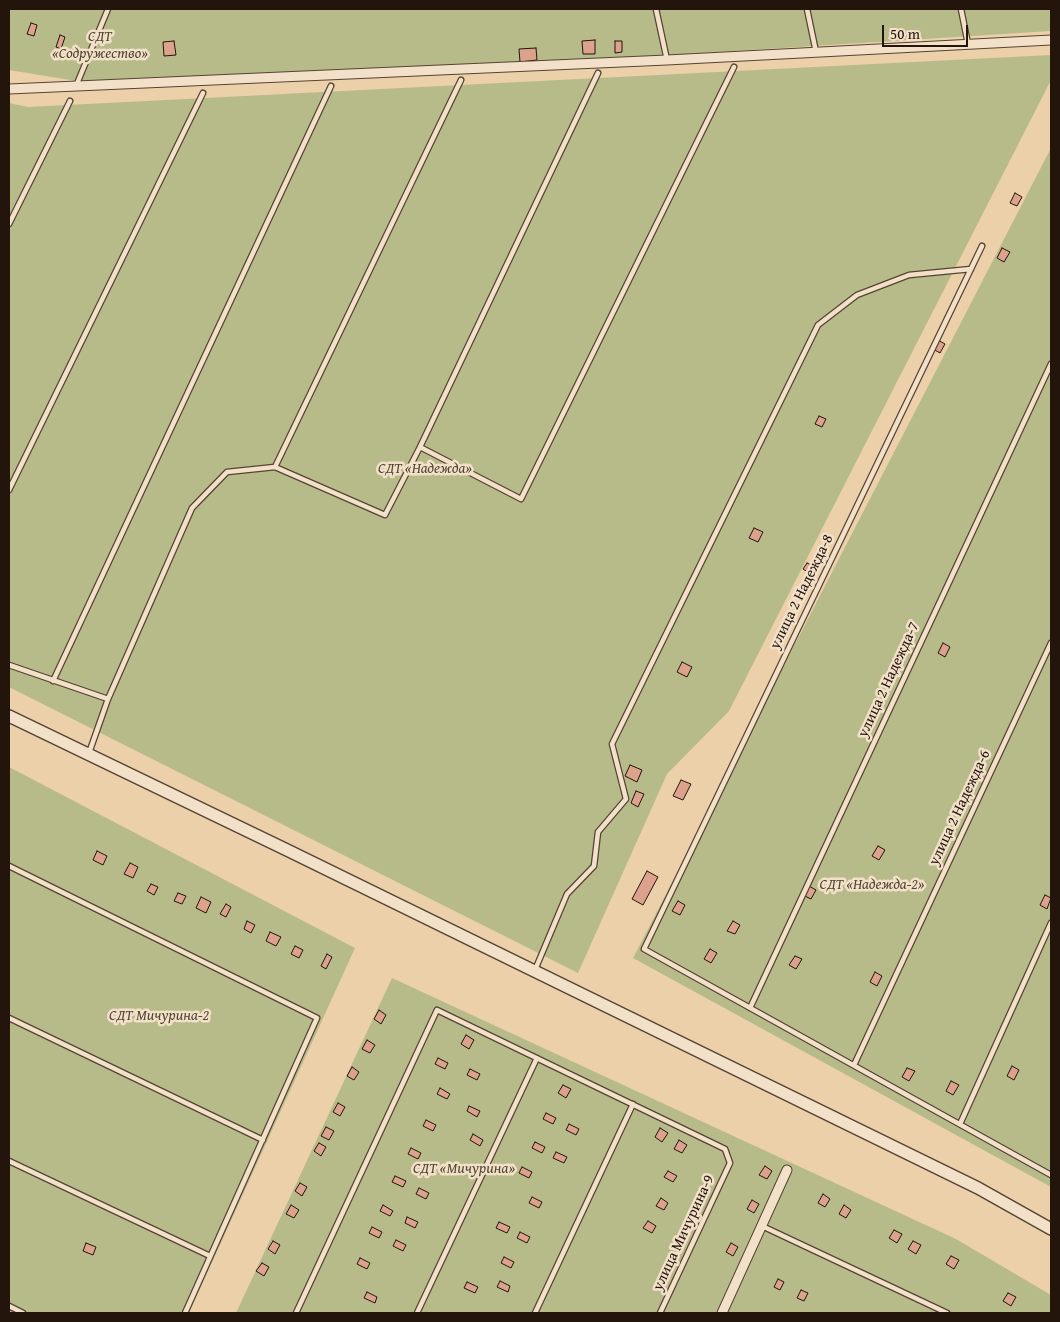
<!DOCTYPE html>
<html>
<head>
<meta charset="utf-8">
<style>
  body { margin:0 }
  #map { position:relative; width:1060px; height:1322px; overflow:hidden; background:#ecd0aa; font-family:"Gentium Book Plus",serif }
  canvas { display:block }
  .frame { position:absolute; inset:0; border:10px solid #23150c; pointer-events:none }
  .scale { position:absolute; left:882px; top:25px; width:86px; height:22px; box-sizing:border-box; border:2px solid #23150c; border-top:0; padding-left:6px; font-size:15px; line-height:18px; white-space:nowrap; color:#23150c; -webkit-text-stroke:4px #f3e0c8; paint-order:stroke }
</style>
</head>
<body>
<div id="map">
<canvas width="1060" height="1322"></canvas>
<div class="frame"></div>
<div class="scale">50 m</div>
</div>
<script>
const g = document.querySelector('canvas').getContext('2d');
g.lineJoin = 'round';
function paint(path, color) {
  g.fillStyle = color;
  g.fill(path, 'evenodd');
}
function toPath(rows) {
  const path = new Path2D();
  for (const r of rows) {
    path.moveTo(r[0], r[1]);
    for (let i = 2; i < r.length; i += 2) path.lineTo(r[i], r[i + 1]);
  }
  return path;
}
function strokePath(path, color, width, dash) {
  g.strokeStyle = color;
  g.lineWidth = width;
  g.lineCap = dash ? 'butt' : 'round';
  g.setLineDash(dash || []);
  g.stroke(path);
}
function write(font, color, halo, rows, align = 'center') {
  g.font = font + ' "Gentium Book Plus",serif';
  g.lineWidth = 5;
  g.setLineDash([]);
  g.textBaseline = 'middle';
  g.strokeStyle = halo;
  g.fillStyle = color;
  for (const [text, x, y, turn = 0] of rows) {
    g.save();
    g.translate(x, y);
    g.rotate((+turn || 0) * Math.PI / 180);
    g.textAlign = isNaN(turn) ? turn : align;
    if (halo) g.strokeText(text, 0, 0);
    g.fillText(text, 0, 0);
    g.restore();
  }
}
paint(toPath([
  [9,9,1051,9,1051,31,513,65,95,84,9,70],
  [1051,55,1051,80,729,711,667,774,578,973,9,687,9,103,28,107],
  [1051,148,1051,1187,633,958],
  [9,767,355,948,189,1313,9,1313],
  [392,978,956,1239,1051,1295,1051,1313,236,1313]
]), '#b7bb89');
const building = toPath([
  [31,23,37,25,34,36,27,34,31,23],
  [60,35,65,37,61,49,56,47,60,35],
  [595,40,595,54,583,54,582,41,595,40],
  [174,41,176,55,164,56,163,42,174,41],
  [615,41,622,41,622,52,615,53,615,41],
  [536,48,537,60,520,62,519,49,536,48],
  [1015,193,1022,197,1017,206,1010,203,1015,193],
  [1002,248,1010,252,1004,262,997,258,1002,248],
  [938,340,945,344,940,353,933,349,938,340],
  [819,416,826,419,822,427,815,424,819,416],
  [754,528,763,532,758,542,749,538,754,528],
  [807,563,815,567,811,574,803,569,807,563],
  [943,643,950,647,945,657,938,653,943,643],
  [682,662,692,667,687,677,677,672,682,662],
  [630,765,642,770,637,782,625,776,630,765],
  [681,780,691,784,683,800,673,796,681,780],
  [636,791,644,794,638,807,631,803,636,791],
  [878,846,885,850,879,860,872,856,878,846],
  [97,851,107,856,103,865,93,860,97,851],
  [130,863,138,867,133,878,124,874,130,863],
  [647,871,658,877,643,905,632,899,647,871],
  [151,884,158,887,154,895,147,891,151,884],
  [809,886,816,890,811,899,803,895,809,886],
  [178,893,186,896,182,904,174,901,178,893],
  [1045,895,1051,898,1047,909,1040,905,1045,895],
  [201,897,211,902,206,913,196,908,201,897],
  [678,901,685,905,680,915,672,911,678,901],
  [226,904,231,907,226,917,220,914,226,904],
  [247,921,255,925,251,933,244,929,247,921],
  [733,921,740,925,735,934,727,931,733,921],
  [270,932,281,937,276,946,266,941,270,932],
  [295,946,303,950,299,958,291,954,295,946],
  [710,949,717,953,711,963,704,959,710,949],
  [327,954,332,957,326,969,321,966,327,954],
  [795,956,802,959,796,969,789,965,795,956],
  [875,972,882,976,877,986,870,982,875,972],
  [379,1010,386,1015,381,1024,374,1019,379,1010],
  [466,1035,474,1040,469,1049,461,1044,466,1035],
  [367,1040,375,1045,370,1053,362,1049,367,1040],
  [438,1058,448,1063,445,1069,435,1064,438,1058],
  [1012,1066,1019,1070,1014,1080,1007,1076,1012,1066],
  [352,1067,359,1072,354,1080,347,1076,352,1067],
  [907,1068,915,1071,909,1081,902,1077,907,1068],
  [470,1069,480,1074,477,1080,467,1075,470,1069],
  [951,1081,959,1085,953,1095,946,1091,951,1081],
  [563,1085,571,1089,566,1098,558,1093,563,1085],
  [440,1088,450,1094,447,1099,437,1094,440,1088],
  [338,1103,345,1107,340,1116,333,1112,338,1103],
  [469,1106,480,1111,477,1117,467,1111,469,1106],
  [546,1113,556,1118,553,1124,543,1119,546,1113],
  [426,1120,436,1125,433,1131,423,1126,426,1120],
  [569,1124,579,1129,576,1135,566,1130,569,1124],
  [326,1127,334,1131,329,1140,321,1136,326,1127],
  [660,1128,668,1133,662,1142,655,1137,660,1128],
  [473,1134,483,1140,480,1146,470,1140,473,1134],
  [679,1140,687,1145,682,1153,674,1149,679,1140],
  [535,1142,545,1147,542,1153,532,1148,535,1142],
  [319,1143,326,1147,321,1156,314,1151,319,1143],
  [411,1148,421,1153,418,1159,408,1154,411,1148],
  [556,1152,567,1157,564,1163,553,1158,556,1152],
  [765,1166,772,1171,767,1179,759,1175,765,1166],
  [522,1167,532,1172,529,1178,519,1173,522,1167],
  [668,1171,677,1176,673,1182,664,1177,668,1171],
  [395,1176,406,1181,403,1187,392,1182,395,1176],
  [300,1183,307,1187,302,1196,295,1191,300,1183],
  [419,1188,429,1193,426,1199,416,1194,419,1188],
  [823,1194,830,1199,825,1207,818,1203,823,1194],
  [532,1197,542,1202,539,1208,529,1203,532,1197],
  [661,1198,668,1203,664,1210,656,1206,661,1198],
  [752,1200,759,1204,754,1213,747,1209,752,1200],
  [291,1205,299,1210,294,1218,286,1214,291,1205],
  [383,1205,393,1211,390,1216,380,1211,383,1205],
  [844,1205,851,1210,846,1218,839,1214,844,1205],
  [407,1217,418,1222,415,1228,405,1223,407,1217],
  [648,1221,656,1226,652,1233,643,1228,648,1221],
  [499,1222,510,1227,507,1233,496,1228,499,1222],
  [372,1227,382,1232,379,1238,369,1233,372,1227],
  [894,1230,902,1234,897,1243,889,1238,894,1230],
  [520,1232,530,1237,527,1243,517,1238,520,1232],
  [396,1240,406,1245,403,1251,393,1246,396,1240],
  [273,1241,280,1245,275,1254,268,1249,273,1241],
  [913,1241,921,1245,916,1254,908,1249,913,1241],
  [86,1243,96,1247,93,1255,83,1251,86,1243],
  [731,1243,738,1247,733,1256,726,1252,731,1243],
  [951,1256,959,1260,954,1269,946,1264,951,1256],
  [504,1257,514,1262,511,1268,501,1263,504,1257],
  [360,1258,370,1263,367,1269,357,1264,360,1258],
  [262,1263,269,1267,264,1276,256,1271,262,1263],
  [778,1279,784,1282,780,1290,774,1287,778,1279],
  [500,1281,510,1286,508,1292,497,1287,500,1281],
  [467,1282,478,1287,475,1293,464,1288,467,1282],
  [801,1290,808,1293,804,1301,797,1298,801,1290],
  [367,1292,377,1297,375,1303,364,1298,367,1292],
  [1008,1293,1016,1297,1011,1306,1003,1301,1008,1293]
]);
paint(building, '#dca28c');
strokePath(building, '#23150c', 1);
const service = toPath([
  [656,9,667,60],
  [807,9,816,52],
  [961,9,968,44],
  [76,86,108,9],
  [9,224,70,101],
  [982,246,644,949,1051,1175],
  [420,447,598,73],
  [275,467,461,80],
  [9,490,203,93],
  [9,665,108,699],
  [53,681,331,86],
  [89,753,108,699,192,508,227,472,275,467,385,515,420,447,521,499,734,67],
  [9,866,317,1018,185,1313],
  [535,970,567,894,594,866,598,832,626,799,612,744,818,325,857,295,909,275,971,269],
  [750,1008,1051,364],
  [9,1018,263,1140],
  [854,1065,1051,643],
  [960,1124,1051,923],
  [9,1161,210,1256],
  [762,1226,947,1313],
  [9,1306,23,1313],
  [296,1313,437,1010,725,1149,730,1163,660,1313],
  [417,1313,537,1058],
  [535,1313,633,1104]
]);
const minor = toPath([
  [9,89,667,60,1051,40],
  [722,1313,787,1170]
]);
const tertiary = toPath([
  [9,716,287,850,978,1188,1051,1229]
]);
strokePath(service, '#554434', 7);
strokePath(minor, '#554434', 11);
strokePath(tertiary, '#554434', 14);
strokePath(service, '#f3e0c8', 4.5);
strokePath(minor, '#f3e0c8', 9);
strokePath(tertiary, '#f3e0c8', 11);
write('italic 15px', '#4f4732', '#f3e0c8', [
  ["СДТ",100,37],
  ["«Содружество»",100,54],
  ["СДТ «Надежда»",425,469],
  ["СДТ «Надежда-2»",872,885],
  ["СДТ Мичурина-2",159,1016],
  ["СДТ «Мичурина»",464,1169]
]);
write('15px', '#23150c', '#f3e0c8', [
  ["улица 2 Надежда-8",802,592,-64],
  ["улица 2 Надежда-7",889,680,-65],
  ["улица 2 Надежда-6",960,808,-65],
  ["улица Мичурина-9",684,1233,-65]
]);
</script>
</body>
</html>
